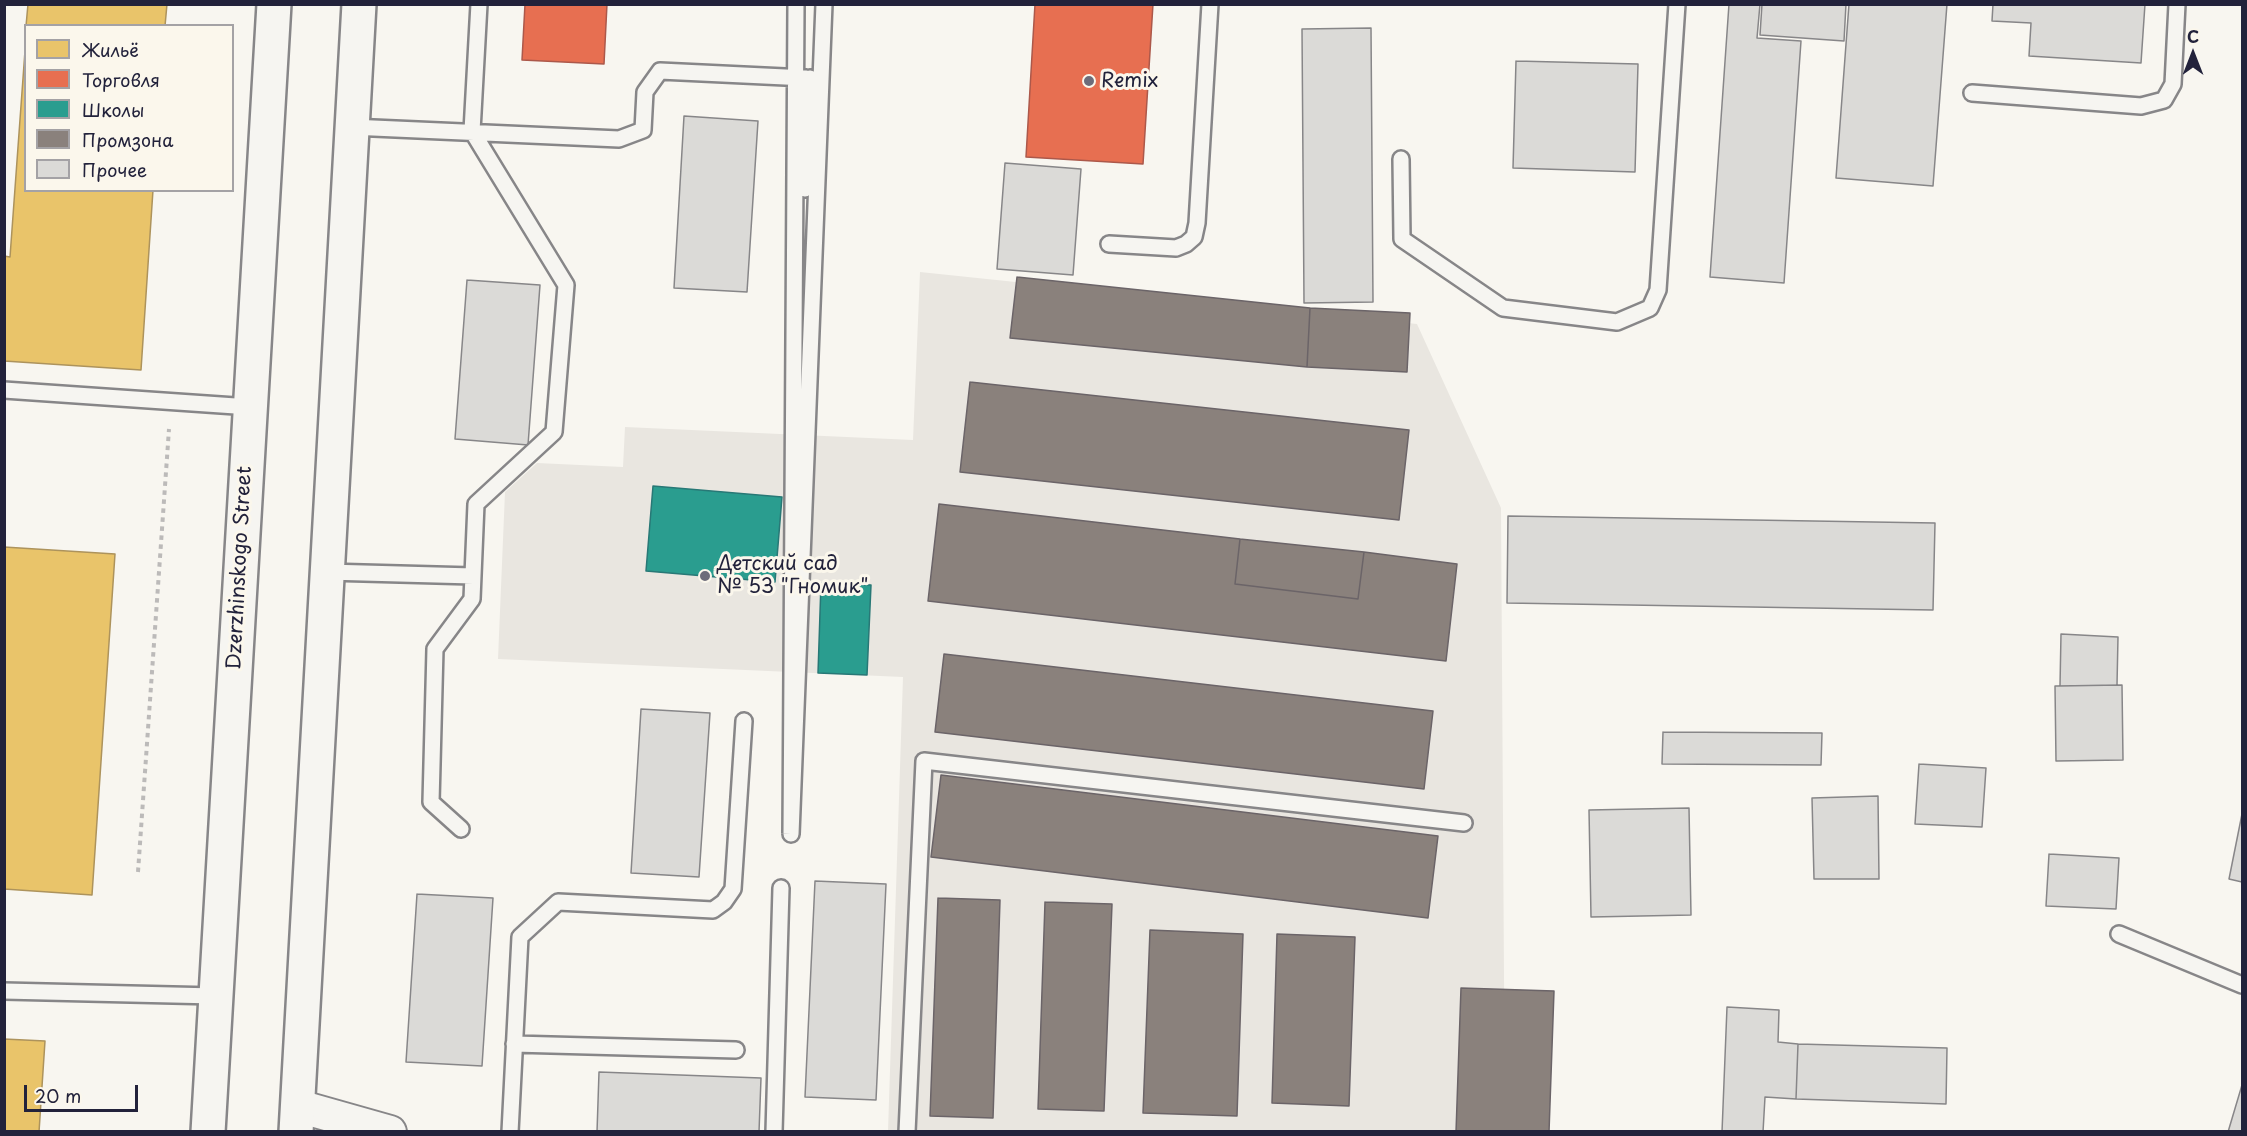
<!DOCTYPE html>
<html>
<head>
<meta charset="utf-8">
<style>
  body { margin:0 }
  #map { position:relative; width:2247px; height:1136px; overflow:hidden; background:#f8f6f0; font-family:"Playpen Sans",sans-serif }
  canvas { display:block }
  .frame { position:absolute; inset:0; border:6px solid #22223b; pointer-events:none }
  .legend { position:absolute; left:24px; top:24px; width:210px; height:168px; box-sizing:border-box; background:#fbf7ec; border:2px solid #a4a2a5; margin:0; padding:8px 10px; list-style:none; font-size:18px; color:#22223b }
  .legend li { display:flex; align-items:center; gap:12px; height:30px }
  .legend b { width:30px; border:2px solid #a4a2a5 }
  .north { position:absolute; left:2163px; top:24px; width:60px; height:60px; -webkit-text-stroke:4px #fbf7ec; paint-order:stroke; rotate:0deg; font-size:16px; font-weight:700; line-height:24px; text-align:center; color:#22223b }
  .north::after { content:''; display:block; margin:auto; width:21px; height:27px; background:#22223b; clip-path:polygon(50% 0,100% 100%,50% 72%,0 100%) }
  .scale { position:absolute; left:24px; top:1085px; width:114px; height:27px; box-sizing:border-box; border:3px solid #22223b; border-top:0; padding-left:8px; font-size:18px; line-height:21px; white-space:nowrap; color:#22223b; -webkit-text-stroke:4px #fbf7ec; paint-order:stroke }
</style>
</head>
<body>
<div id="map">
<canvas width="2247" height="1136"></canvas>
<div class="frame"></div>
<ul class="legend">
<li><b style="height:16px;background:#e9c46a"></b>Жильё</li>
<li><b style="height:16px;background:#e76f51"></b>Торговля</li>
<li><b style="height:16px;background:#2a9d8f"></b>Школы</li>
<li><b style="height:16px;background:#8a817c"></b>Промзона</li>
<li><b style="height:16px;background:#dbdad7"></b>Прочее</li>
</ul>
<div class="north">С</div>
<div class="scale">20 m</div>
</div>
<script>
const g = document.querySelector('canvas').getContext('2d');
g.lineJoin = 'round';
function paint(path, color) {
  g.fillStyle = color;
  g.fill(path, 'evenodd');
}
function toPath(rows) {
  const path = new Path2D();
  for (const r of rows) {
    path.moveTo(r[0], r[1]);
    for (let i = 2; i < r.length; i += 2) path.lineTo(r[i], r[i + 1]);
  }
  return path;
}
function strokePath(path, color, width, dash) {
  g.strokeStyle = color;
  g.lineWidth = width;
  g.lineCap = dash ? 'butt' : 'round';
  g.setLineDash(dash || []);
  g.stroke(path);
}
function write(font, color, halo, rows, align = 'center') {
  g.font = font + ' "Playpen Sans",sans-serif';
  g.lineWidth = 6;
  g.setLineDash([]);
  g.textBaseline = 'middle';
  g.strokeStyle = halo;
  g.fillStyle = color;
  for (const [text, x, y, turn = 0] of rows) {
    g.save();
    g.translate(x, y);
    g.rotate((+turn || 0) * Math.PI / 180);
    g.textAlign = isNaN(turn) ? turn : align;
    if (halo) g.strokeText(text, 0, 0);
    g.fillText(text, 0, 0);
    g.restore();
  }
}
paint(toPath([
  [920,272,1417,324,1501,508,1505,1131,888,1131,903,677,498,659,505,492,537,463,623,467,625,427,913,440]
]), '#e9e6e0');
const homes = toPath([
  [28,4,167,4,165,26,26,26,28,4],
  [26,37,26,190,153,190,141,370,4,361,4,256,10,257,26,37],
  [4,547,115,554,92,895,4,889,4,547],
  [4,1039,45,1041,39,1132,4,1132,4,1039]
]);
paint(homes, '#e9c46a');
strokePath(homes, '#ad935c', 1.5);
const shops = toPath([
  [525,4,607,4,604,64,522,60,525,4],
  [1035,4,1153,4,1143,164,1026,157,1035,4]
]);
paint(shops, '#e76f51');
strokePath(shops, '#ac584a', 1.5);
const schools = toPath([
  [653,486,782,497,775,582,646,571,653,486],
  [821,583,871,585,867,675,818,673,821,583]
]);
paint(schools, '#2a9d8f');
strokePath(schools, '#287876', 1.5);
const industry = toPath([
  [1017,277,1310,308,1307,367,1010,338,1017,277],
  [1310,308,1410,313,1407,372,1307,367,1310,308],
  [970,382,1409,430,1399,520,960,472,970,382],
  [939,504,1240,539,1235,584,1358,599,1364,552,1457,564,1446,661,928,601,939,504],
  [1240,539,1364,552,1358,599,1235,584,1240,539],
  [944,654,1433,711,1424,789,935,732,944,654],
  [941,775,1438,836,1428,918,931,857,941,775],
  [938,898,1000,900,993,1118,930,1116,938,898],
  [1045,902,1112,904,1104,1111,1038,1109,1045,902],
  [1150,930,1243,934,1237,1116,1143,1113,1150,930],
  [1277,934,1355,937,1349,1106,1272,1103,1277,934],
  [1461,988,1554,991,1549,1132,1456,1132,1461,988]
]);
paint(industry, '#8a817c');
strokePath(industry, '#6b6468', 1.5);
const building = toPath([
  [1729,4,1760,4,1757,38,1801,41,1784,283,1710,277,1729,4],
  [1762,4,1846,4,1844,41,1760,35,1762,4],
  [1849,4,1947,4,1933,186,1836,178,1849,4],
  [1993,4,2145,4,2141,63,2029,56,2031,23,1992,21,1993,4],
  [1371,28,1373,302,1304,303,1302,29,1371,28],
  [1516,61,1638,64,1635,172,1513,168,1516,61],
  [684,116,758,121,747,292,674,288,684,116],
  [1005,163,1081,169,1073,275,997,269,1005,163],
  [467,280,540,285,528,445,455,439,467,280],
  [1508,516,1935,523,1933,610,1507,603,1508,516],
  [2061,634,2118,637,2117,685,2060,686,2061,634],
  [2122,685,2123,760,2056,761,2055,686,2122,685],
  [641,709,710,713,699,877,631,873,641,709],
  [1663,732,1822,733,1821,765,1662,764,1663,732],
  [1919,764,1986,768,1982,827,1915,824,1919,764],
  [1878,796,1879,879,1814,879,1812,798,1878,796],
  [1689,808,1691,915,1591,917,1589,810,1689,808],
  [2242,814,2242,882,2229,879,2242,814],
  [2049,854,2119,858,2116,909,2046,906,2049,854],
  [815,881,886,884,876,1100,805,1097,815,881],
  [417,894,493,898,482,1066,406,1062,417,894],
  [1727,1007,1779,1010,1778,1042,1798,1044,1796,1099,1765,1097,1763,1132,1722,1132,1727,1007],
  [1798,1044,1947,1048,1946,1104,1796,1099,1798,1044],
  [599,1072,761,1078,759,1132,597,1132,599,1072],
  [2242,1085,2242,1132,2228,1132,2242,1085]
]);
paint(building, '#dbdad7');
strokePath(building, '#878688', 1.5);
const service = toPath([
  [796,4,791,834,824,4],
  [1972,93,2141,106,2164,100,2173,84,2177,4],
  [351,127,619,139,643,130,645,92,660,71,806,78],
  [1401,159,1402,239,1503,308,1617,322,1650,308,1658,290,1677,4],
  [805,189,810,78,807,175],
  [1109,244,1176,248,1186,244,1194,237,1197,223,1210,4],
  [4,390,250,407],
  [327,572,473,576],
  [461,829,431,802,435,649,472,599,476,504,554,432,566,285,472,131,479,4],
  [2119,934,2242,985],
  [4,991,215,996],
  [514,1044,736,1050],
  [510,1132,520,937,558,902,713,910,724,902,733,889,744,721],
  [774,1132,781,888],
  [907,1132,924,761,1464,823]
]);
const minor = toPath([
  [298,1106,390,1132]
]);
const primary = toPath([
  [208,1132,274,4],
  [296,1132,359,4]
]);
strokePath(service, '#878688', 20);
strokePath(minor, '#878688', 36);
strokePath(primary, '#878688', 38);
strokePath(toPath([
  [138,872,169,429]
]), '#bcbab9', 4, [4.5, 4.5]);
strokePath(service, '#f6f5f1', 15);
strokePath(minor, '#f6f5f1', 32);
strokePath(primary, '#f6f5f1', 33);
for (const [x, y, r, color] of [
  [1089,81,6,"#6d6c7a"],
  [705,576,6,"#6d6c7a"]
]) {
  const dot = new Path2D();
  dot.arc(x, y, r, 0, 2 * Math.PI);
  g.fillStyle = color;
  g.fill(dot);
  strokePath(dot, '#fbf7ec', 2);
}
write('20px', '#22223b', '#fbf7ec', [
  ["Remix",1101,81],
  ["Детский сад",717,564],
  ["№ 53 \"Гномик\"",717,587]
], 'left');
write('20px', '#22223b', '#fbf7ec', [
  ["Dzerzhinskogo Street",240,568,-87]
]);
</script>
</body>
</html>
